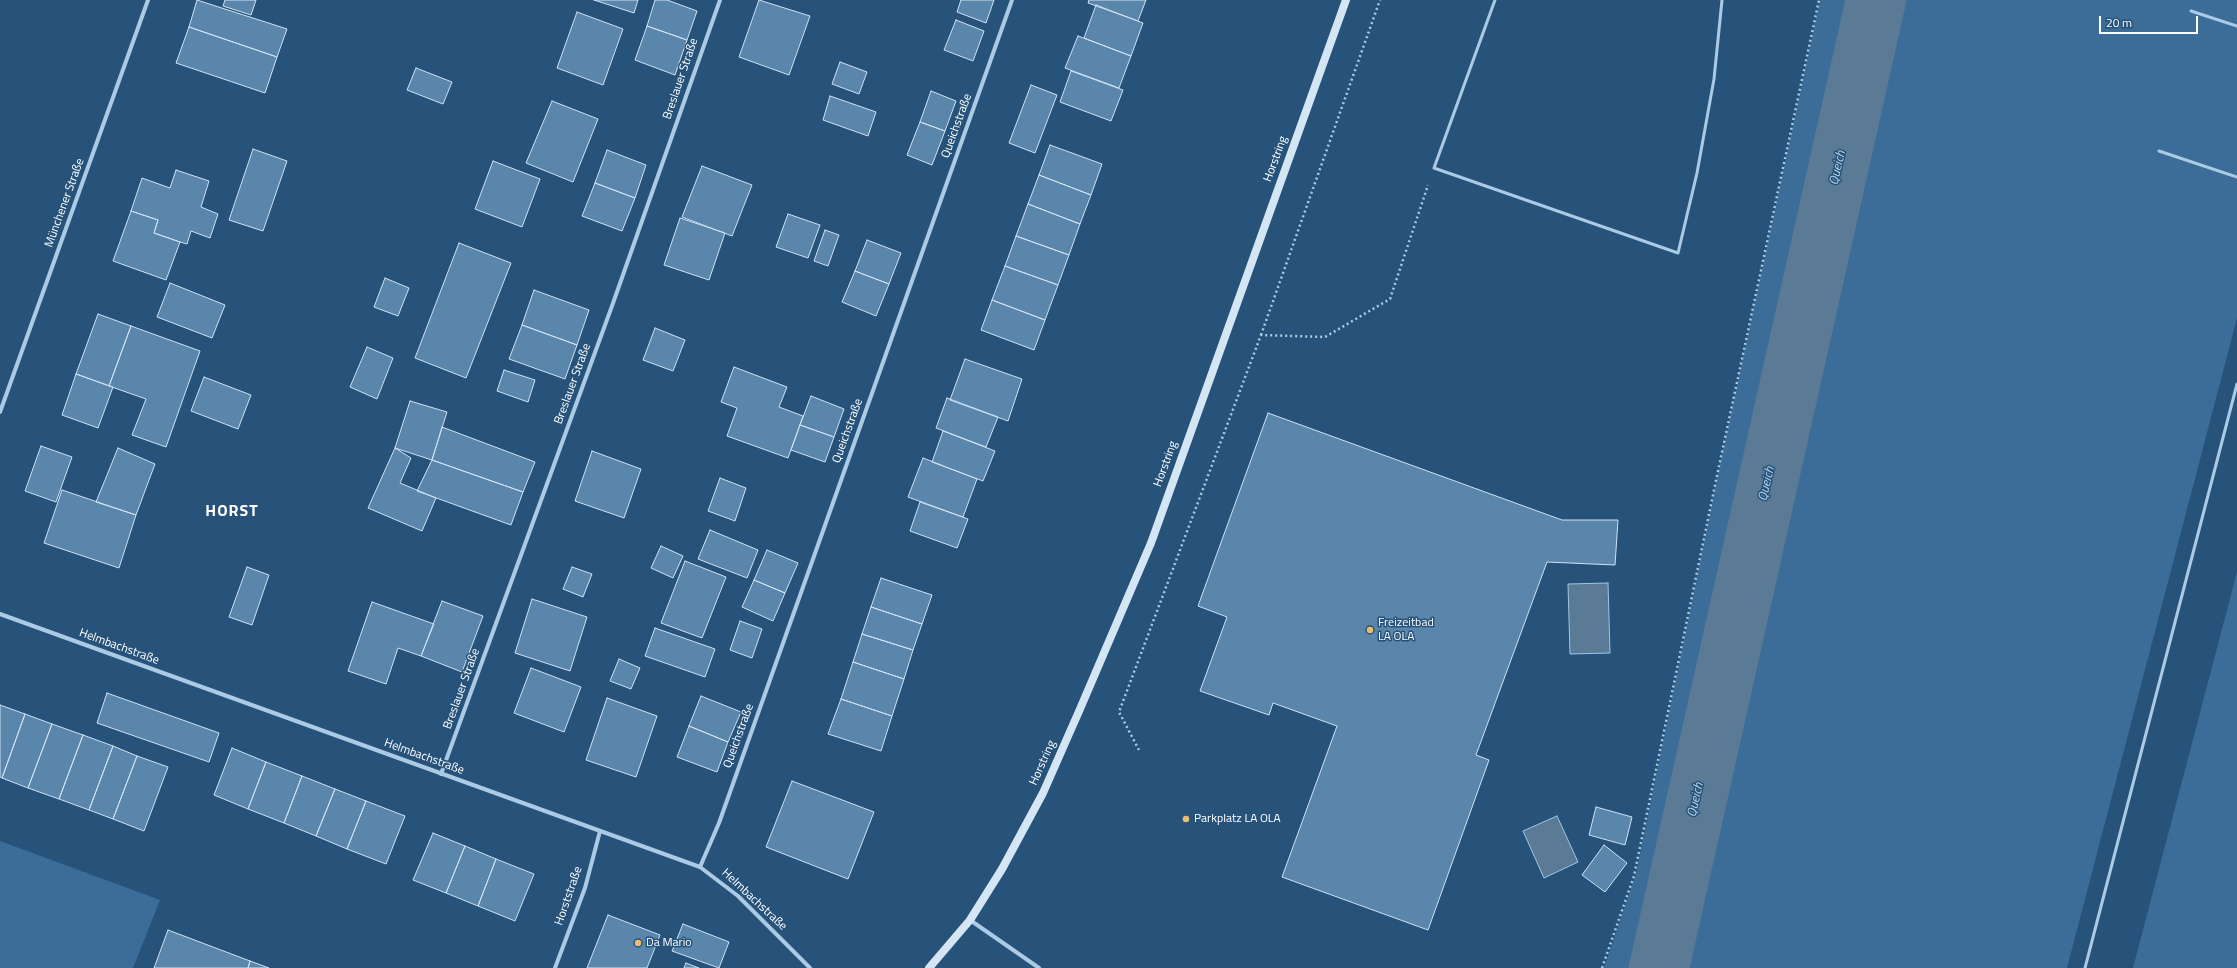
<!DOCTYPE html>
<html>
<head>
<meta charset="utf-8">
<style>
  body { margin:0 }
  #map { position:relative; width:2237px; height:968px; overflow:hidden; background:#27537b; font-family:"Titillium Web",sans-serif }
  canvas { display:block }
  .scale { position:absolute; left:2099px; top:16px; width:99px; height:18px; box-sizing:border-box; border:2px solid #fff; border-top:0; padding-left:5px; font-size:12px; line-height:14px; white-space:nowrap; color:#fff; -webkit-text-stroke:3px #27537b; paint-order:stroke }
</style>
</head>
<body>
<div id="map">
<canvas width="2237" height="968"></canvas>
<div class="scale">20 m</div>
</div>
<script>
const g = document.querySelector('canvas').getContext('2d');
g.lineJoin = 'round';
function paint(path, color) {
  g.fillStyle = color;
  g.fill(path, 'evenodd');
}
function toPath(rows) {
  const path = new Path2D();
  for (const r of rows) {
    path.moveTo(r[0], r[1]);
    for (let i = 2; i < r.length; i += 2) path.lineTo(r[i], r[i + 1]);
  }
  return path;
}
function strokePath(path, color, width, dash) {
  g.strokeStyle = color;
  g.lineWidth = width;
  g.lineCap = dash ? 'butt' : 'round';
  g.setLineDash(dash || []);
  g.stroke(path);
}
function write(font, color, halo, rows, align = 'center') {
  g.font = font + ' "Titillium Web",sans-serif';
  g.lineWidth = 3;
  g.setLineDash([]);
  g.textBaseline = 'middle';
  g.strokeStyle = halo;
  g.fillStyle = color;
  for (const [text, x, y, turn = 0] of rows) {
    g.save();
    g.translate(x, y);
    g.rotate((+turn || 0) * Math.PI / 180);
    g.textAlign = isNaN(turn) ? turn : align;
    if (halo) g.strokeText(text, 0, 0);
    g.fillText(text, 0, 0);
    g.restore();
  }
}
paint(toPath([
  [1820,0,2237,0,2237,318,2067,968,1604,968,1636,874,1720,464],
  [2237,572,2237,968,2133,968],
  [0,841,160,900,133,968,0,968]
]), '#3b6d98');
const water = toPath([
  [1608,583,1610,653,1570,654,1568,584,1608,583],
  [1557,816,1578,862,1544,878,1523,831,1557,816]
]);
paint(water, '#5a7a96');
strokePath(water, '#a0c6e4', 1);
strokePath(toPath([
  [1659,968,1876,0]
]), '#5a7a96', 60);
const building = toPath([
  [197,0,287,29,277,57,189,27,197,0],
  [225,0,256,0,251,15,223,6,225,0],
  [594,0,638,0,634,13,594,0],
  [655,0,667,0,697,11,687,40,647,26,655,0],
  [759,0,810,16,789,75,739,57,759,0],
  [961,0,994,0,986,23,957,12,961,0],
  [1089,0,1146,0,1138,21,1088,3,1089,0],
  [1096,5,1143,23,1131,56,1084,38,1096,5],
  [577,12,623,29,603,85,557,68,577,12],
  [956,20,984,31,973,61,944,50,956,20],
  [647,26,687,40,675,75,635,60,647,26],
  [189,27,277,57,265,93,176,63,189,27],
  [1078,36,1131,56,1119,88,1065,68,1078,36],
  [840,62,867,72,859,94,832,84,840,62],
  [416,68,452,82,443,104,407,90,416,68],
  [1071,71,1123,90,1111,121,1060,102,1071,71],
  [1031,85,1057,95,1035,153,1009,143,1031,85],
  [931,91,956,101,945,131,920,122,931,91],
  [830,96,876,112,868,136,823,120,830,96],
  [552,101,598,119,573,182,526,163,552,101],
  [920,122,945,131,932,165,907,155,920,122],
  [1050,145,1102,164,1091,195,1039,175,1050,145],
  [253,149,287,161,263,231,229,220,253,149],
  [607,150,646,165,635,198,595,183,607,150],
  [493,161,540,179,522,227,475,209,493,161],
  [702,166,752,185,732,236,682,217,702,166],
  [176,170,209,181,201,207,218,214,210,238,191,231,187,244,180,242,154,233,158,220,131,211,142,178,170,188,176,170],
  [1039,175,1091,195,1080,224,1028,204,1039,175],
  [595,183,635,198,622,231,582,216,595,183],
  [1028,204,1080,224,1069,255,1016,236,1028,204],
  [131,211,158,220,154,233,180,242,166,280,113,261,131,211],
  [788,214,820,225,808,258,776,247,788,214],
  [680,218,725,233,709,280,664,265,680,218],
  [825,230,839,235,828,266,814,261,825,230],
  [1016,236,1069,255,1058,285,1005,266,1016,236],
  [867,240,901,253,889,284,855,271,867,240],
  [459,243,511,263,466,378,415,358,459,243],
  [1005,266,1058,285,1045,320,992,300,1005,266],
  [855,271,889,284,876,316,842,302,855,271],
  [385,278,409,288,398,316,374,307,385,278],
  [170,283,225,305,212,338,157,317,170,283],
  [534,290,589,310,577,345,522,325,534,290],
  [992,300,1045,320,1034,350,981,330,992,300],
  [98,314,131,326,109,386,76,374,98,314],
  [522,325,577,345,565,379,509,359,522,325],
  [131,326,200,351,166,447,132,435,146,399,109,386,131,326],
  [655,328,685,340,673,371,643,360,655,328],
  [367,347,393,358,377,399,350,387,367,347],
  [965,359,1022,379,1008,421,950,400,965,359],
  [734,367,787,387,779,407,803,416,788,458,727,436,737,408,721,402,734,367],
  [504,370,535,380,528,402,497,391,504,370],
  [76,374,113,387,98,428,62,415,76,374],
  [204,377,251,395,238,429,191,411,204,377],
  [811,396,844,409,834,437,800,425,811,396],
  [947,398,998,417,986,447,936,428,947,398],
  [410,401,447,412,432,460,395,448,410,401],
  [1268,413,1562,520,1618,520,1615,565,1547,562,1476,755,1489,760,1428,930,1282,877,1337,726,1273,703,1269,715,1200,691,1227,617,1198,606,1268,413],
  [800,425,834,437,825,462,791,450,800,425],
  [442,427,535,462,523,492,432,460,442,427],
  [943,431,995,451,983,481,932,462,943,431],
  [41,446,72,457,56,502,25,491,41,446],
  [118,448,155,464,136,515,96,502,118,448],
  [395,448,411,458,400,483,436,498,422,531,368,508,395,448],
  [592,451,641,469,624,518,575,501,592,451],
  [923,458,977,479,963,517,908,497,923,458],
  [432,460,523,492,511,525,417,491,432,460],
  [720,478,746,488,735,521,708,511,720,478],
  [62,490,136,515,119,568,44,543,62,490],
  [920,502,968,519,957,548,910,531,920,502],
  [710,530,758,550,747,578,698,559,710,530],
  [661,546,683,556,673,578,651,568,661,546],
  [767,550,798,563,785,593,754,580,767,550],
  [685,561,726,577,702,638,661,623,685,561],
  [247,567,269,575,252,625,229,617,247,567],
  [572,567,592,574,583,597,563,589,572,567],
  [881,578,932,595,922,624,871,607,881,578],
  [754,580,785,593,773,621,742,607,754,580],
  [532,599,587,617,570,671,515,653,532,599],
  [442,601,483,616,462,672,421,656,442,601],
  [372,602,434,624,421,656,398,648,386,684,348,671,372,602],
  [871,607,922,624,913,650,862,634,871,607],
  [740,621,762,629,752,658,730,650,740,621],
  [655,628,715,649,705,677,645,656,655,628],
  [862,634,913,650,904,679,853,662,862,634],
  [619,659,640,668,631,689,610,681,619,659],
  [853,662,904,679,892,716,841,699,853,662],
  [531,668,581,687,564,732,514,713,531,668],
  [107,693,219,733,209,762,97,723,107,693],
  [701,696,741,712,728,742,689,726,701,696],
  [607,698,657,716,636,777,586,760,607,698],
  [841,699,892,716,881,751,828,734,841,699],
  [0,705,25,714,2,778,0,777,0,705],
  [25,714,52,724,28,788,2,778,25,714],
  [52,724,83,735,59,799,28,788,52,724],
  [689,726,728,742,717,772,677,757,689,726],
  [83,735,113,746,89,810,59,799,83,735],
  [113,746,137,756,113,819,89,810,113,746],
  [232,748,266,762,248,809,214,795,232,748],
  [137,756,168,767,144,831,113,819,137,756],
  [266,762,302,776,284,823,248,809,266,762],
  [302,776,335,789,316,836,284,823,302,776],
  [792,781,874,812,848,879,766,847,792,781],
  [335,789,366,801,347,849,316,836,335,789],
  [366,801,405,816,386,864,347,849,366,801],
  [1596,807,1632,817,1625,845,1589,835,1596,807],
  [433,833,465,846,446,893,413,880,433,833],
  [1604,845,1627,863,1605,892,1582,875,1604,845],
  [465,846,496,859,478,906,446,893,465,846],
  [496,859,534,874,515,921,478,906,496,859],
  [608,915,660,935,647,968,587,968,608,915],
  [683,924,729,942,719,968,672,951,683,924],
  [168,930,250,961,248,968,154,968,168,930],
  [250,961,269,968,248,968,250,961],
  [686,963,699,968,684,968,686,963]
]);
paint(building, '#5b86ab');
strokePath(building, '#cee2f3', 1);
strokePath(toPath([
  [1261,335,1380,0],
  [1139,750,1119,712,1261,335,1325,337,1390,299,1428,185],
  [1602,968,1634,876,1719,466,1819,0]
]), '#abcae4', 2.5, [2, 3]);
strokePath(toPath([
  [1495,0,1434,168,1678,253,1697,173,1714,79,1722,0],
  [2191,11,2237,26],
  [2159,151,2237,177],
  [2085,968,2237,384]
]), '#abcae4', 3);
strokePath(toPath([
  [0,412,148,0],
  [0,614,700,867,738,896,810,968],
  [441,774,612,306,720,0],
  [700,867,719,823,1012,0],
  [970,920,1039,968],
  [555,968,585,888,600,831]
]), '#abcae4', 4);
strokePath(toPath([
  [929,968,970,920,1002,869,1043,793,1080,709,1151,543,1346,0]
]), '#d4e5f4', 8);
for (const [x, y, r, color] of [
  [1370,630,4,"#ecbd71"],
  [1186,819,4,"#ecbd71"],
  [638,943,4,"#ecbd71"]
]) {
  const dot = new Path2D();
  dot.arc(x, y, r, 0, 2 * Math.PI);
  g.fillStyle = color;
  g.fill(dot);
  strokePath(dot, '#27537b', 1.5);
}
write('12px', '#fff', '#27537b', [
  ["Breslauer Straße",681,79,-71],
  ["Queichstraße",957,126,-70],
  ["Horstring",1276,159,-70],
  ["Münchener Straße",65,203,-70],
  ["Breslauer Straße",573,384,-70],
  ["Queichstraße",848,431,-70],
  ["Horstring",1166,464,-70],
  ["Helmbachstraße",119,647,20],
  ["Breslauer Straße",462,689,-70],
  ["Queichstraße",739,736,-70],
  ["Helmbachstraße",424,757,20],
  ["Horstring",1043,763,-66],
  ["Horststraße",569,896,-71],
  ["Helmbachstraße",754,900,43]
]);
write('12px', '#fff', '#27537b', [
  ["Freizeitbad",1378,623],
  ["LA OLA",1378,637],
  ["Parkplatz LA OLA",1194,819],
  ["Da Mario",646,943]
], 'left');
write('italic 13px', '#b6d4ec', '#27537b', [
  ["Queich",1838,168,-77],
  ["Queich",1767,484,-77],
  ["Queich",1696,800,-77]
]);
g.letterSpacing = '1px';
write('bold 16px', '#fff', '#27537b', [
  ["HORST",232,512]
]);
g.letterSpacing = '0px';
</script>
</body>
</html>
